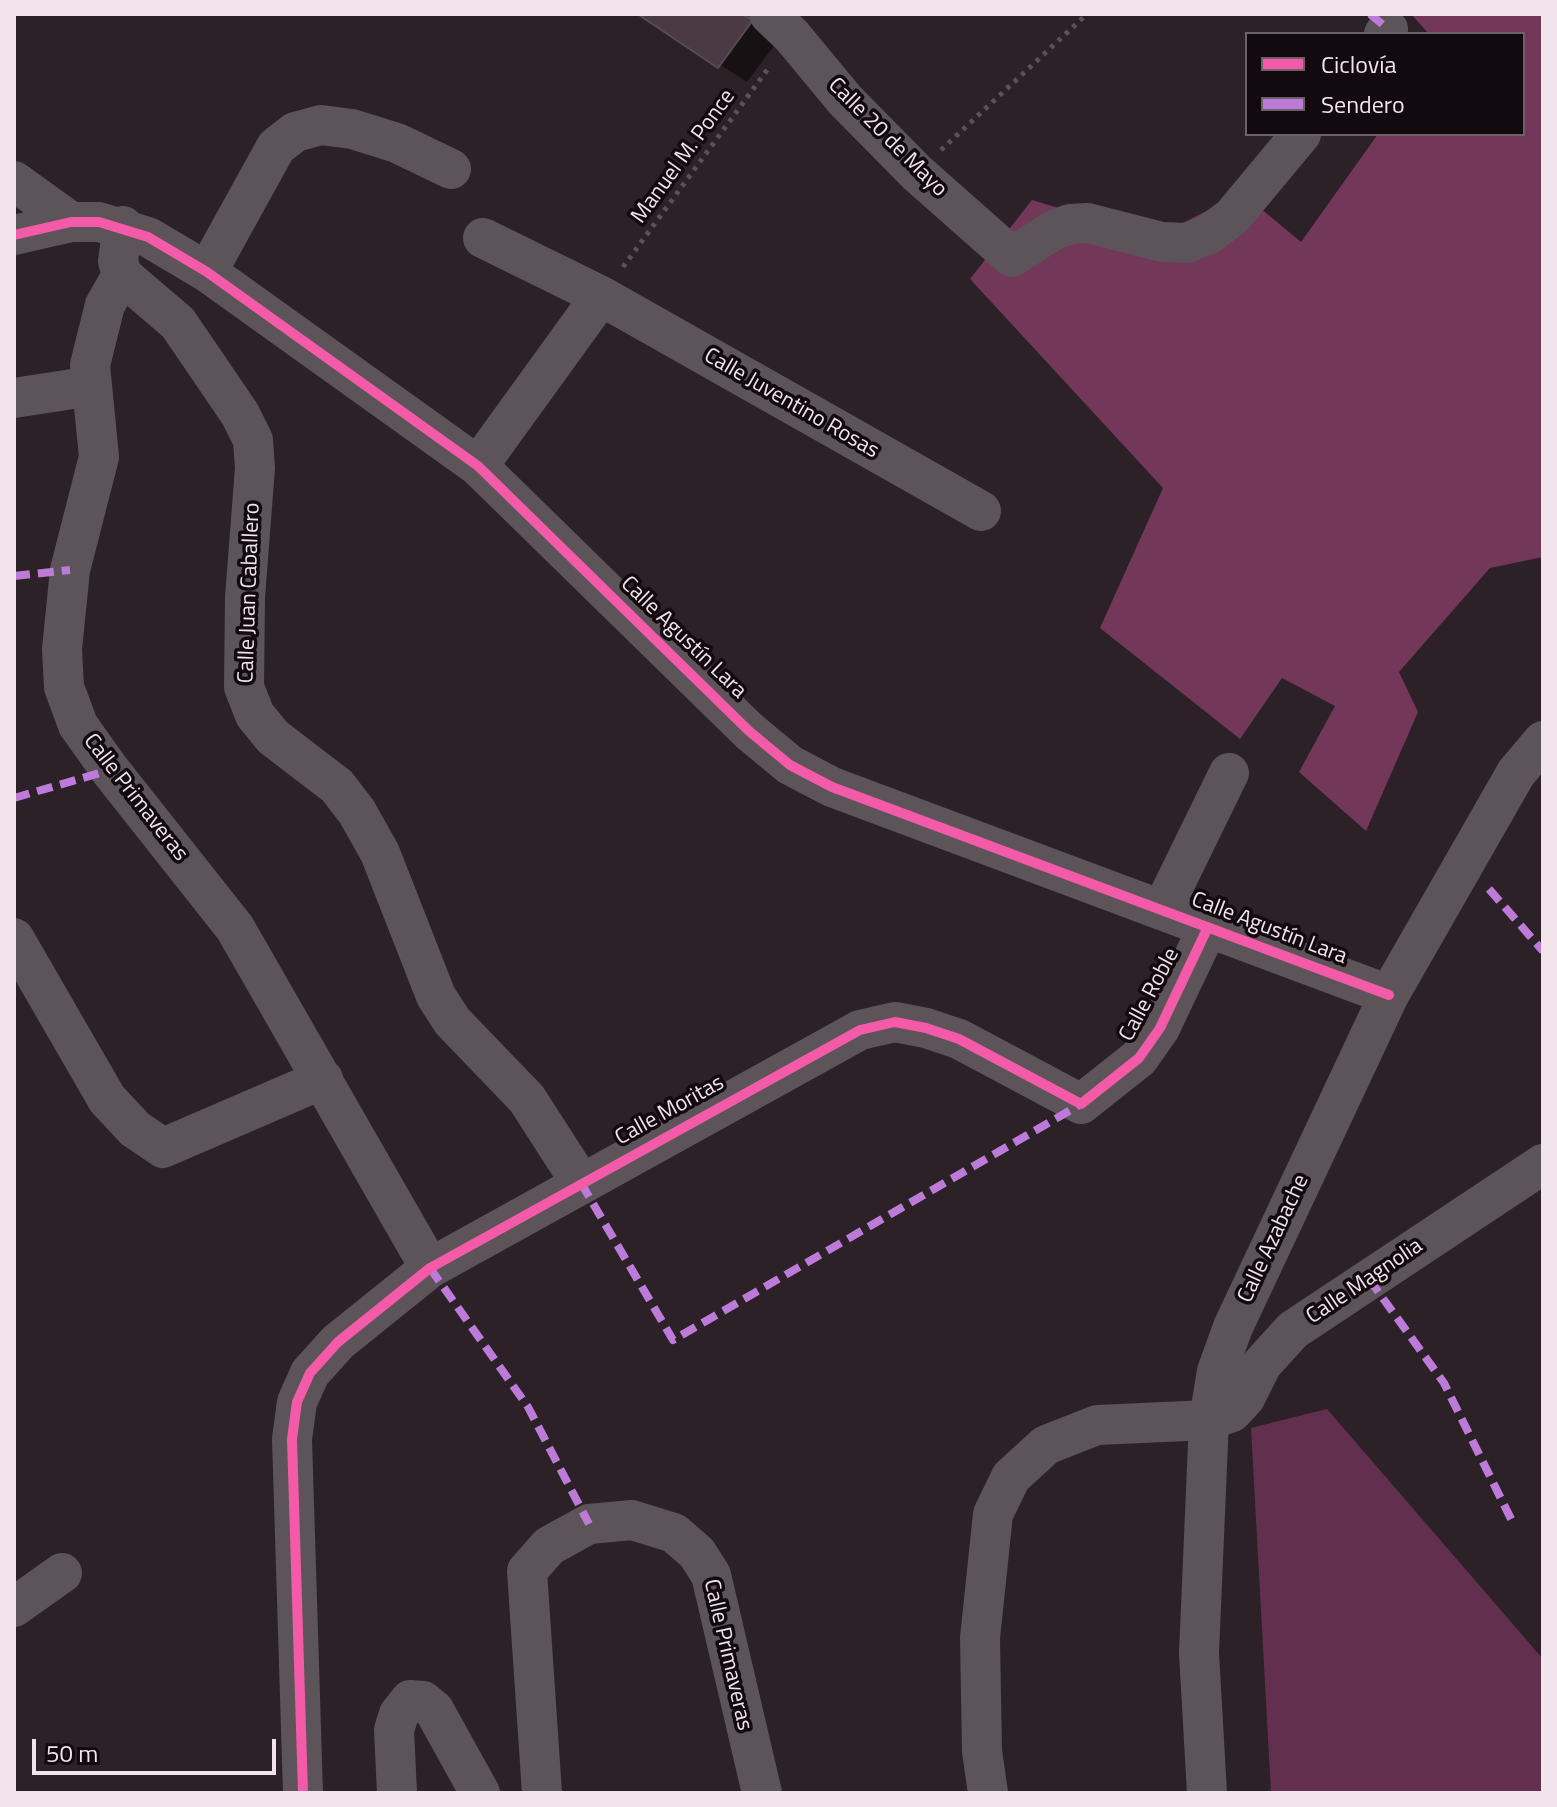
<!DOCTYPE html>
<html>
<head>
<meta charset="utf-8">
<style>
  body { margin:0 }
  #map { position:relative; width:1557px; height:1807px; overflow:hidden; background:#2c2127; font-family:"Titillium Web",sans-serif }
  canvas { display:block }
  .frame { position:absolute; inset:0; border:16px solid #f1e4ea; pointer-events:none }
  .legend { position:absolute; left:1245px; top:32px; width:280px; height:104px; box-sizing:border-box; background:#120a0f; border:2px solid #6b6167; margin:0; padding:10px 14px; list-style:none; font-size:24px; color:#f1e4ea }
  .legend li { display:flex; align-items:center; gap:16px; height:40px }
  .legend b { width:40px; border:2px solid #6b6167 }
  .scale { position:absolute; left:32px; top:1739px; width:244px; height:36px; box-sizing:border-box; border:4px solid #f1e4ea; border-top:0; padding-left:10px; font-size:24px; line-height:28px; white-space:nowrap; color:#f1e4ea; -webkit-text-stroke:6px #120a0f; paint-order:stroke }
</style>
</head>
<body>
<div id="map">
<canvas width="1557" height="1807"></canvas>
<div class="frame"></div>
<ul class="legend">
<li><b style="height:10px;background:#f35aa7"></b>Ciclovía</li>
<li><b style="height:10px;background:#bd7bd9"></b>Sendero</li>
</ul>
<div class="scale">50 m</div>
</div>
<script>
const g = document.querySelector('canvas').getContext('2d');
g.lineJoin = 'round';
function paint(path, color) {
  g.fillStyle = color;
  g.fill(path, 'evenodd');
}
function toPath(rows) {
  const path = new Path2D();
  for (const r of rows) {
    path.moveTo(r[0], r[1]);
    for (let i = 2; i < r.length; i += 2) path.lineTo(r[i], r[i + 1]);
  }
  return path;
}
function strokePath(path, color, width, dash) {
  g.strokeStyle = color;
  g.lineWidth = width;
  g.lineCap = dash ? 'butt' : 'round';
  g.setLineDash(dash || []);
  g.stroke(path);
}
function write(font, color, halo, rows, align = 'center') {
  g.font = font + ' "Titillium Web",sans-serif';
  g.lineWidth = 7;
  g.setLineDash([]);
  g.textBaseline = 'middle';
  g.strokeStyle = halo;
  g.fillStyle = color;
  for (const [text, x, y, turn = 0] of rows) {
    g.save();
    g.translate(x, y);
    g.rotate((+turn || 0) * Math.PI / 180);
    g.textAlign = isNaN(turn) ? turn : align;
    if (halo) g.strokeText(text, 0, 0);
    g.fillText(text, 0, 0);
    g.restore();
  }
}
paint(toPath([
  [1327,1409,1543,1659,1543,1793,1271,1793,1251,1428]
]), '#622f4e');
paint(toPath([
  [1411,14,1543,14,1543,557,1490,568,1399,672,1418,712,1366,831,1299,772,1335,706,1282,678,1240,739,1100,628,1163,488,970,279,1032,200,1155,237,1242,193,1301,242,1378,134,1523,134,1523,34,1429,34]
]), '#73375a');
paint(toPath([
  [642,14,737,14,780,38,747,82]
]), '#0007');
const building = toPath([
  [741,14,753,20,718,68,639,15,741,14]
]);
paint(building, '#4b3a44');
strokePath(building, '#564c52', 2);
strokePath(toPath([
  [941,150,1087,14],
  [623,267,770,66]
]), '#5a5257', 5, [4, 6]);
strokePath(toPath([
  [769,14,792,36,845,100,917,173,1012,257,1052,231,1070,224,1088,223,1162,242,1187,243,1209,234,1232,217,1301,134],
  [1384,34,1388,29],
  [14,181,71,222],
  [123,226,118,261,122,275,178,323,240,414,253,440,255,468,245,597,244,687,255,715,273,737,337,786,357,812,380,853,436,996,452,1021,527,1099,581,1183],
  [14,235,71,222,99,222,148,237,207,272,478,466,749,731,790,765,832,787,1389,995],
  [483,238,601,296,981,511],
  [207,272,276,147,295,132,321,125,352,129,397,143,451,169],
  [122,275,105,305,90,365,99,457,70,570,62,649,64,687,78,725,110,770,235,928,430,1268],
  [14,398,92,386],
  [478,466,601,296],
  [1162,910,1229,773],
  [14,938,107,1099,135,1129,163,1148,323,1079],
  [14,1607,62,1573],
  [303,1793,292,1439,297,1402,310,1373,338,1342,430,1268,860,1030,895,1022,926,1028,959,1039,1081,1104,1139,1058,1160,1028,1208,927],
  [397,1793,394,1730,399,1714,410,1700,423,1701,434,1710,480,1793],
  [542,1793,527,1571,549,1546,589,1524,632,1520,674,1533,697,1553,711,1575,762,1793],
  [988,1793,982,1751,980,1638,993,1514,1011,1477,1046,1445,1097,1425,1209,1420,1232,1412,1245,1398,1262,1364,1293,1330,1543,1164],
  [1207,1793,1199,1653,1209,1420,1217,1371,1233,1327,1389,995,1516,773,1543,741]
]), '#5c5459', 40);
strokePath(toPath([
  [1370,14,1388,29],
  [14,576,70,570],
  [14,798,110,770],
  [1489,889,1543,951],
  [581,1183,673,1340,1081,1104],
  [430,1268,528,1407,589,1524],
  [1369,1279,1444,1383,1513,1523]
]), '#bd7bd9', 8, [16, 8]);
strokePath(toPath([
  [14,235,71,222,99,222,148,237,207,272,478,466,749,731,790,765,832,787,1389,995],
  [303,1793,292,1439,297,1402,310,1373,338,1342,430,1268,860,1030,895,1022,926,1028,959,1039,1081,1104,1139,1058,1160,1028,1208,927]
]), '#f35aa7', 10);
write('22px', '#f1e4ea', '#120a0f', [
  ["Calle 20 de Mayo",887,138,45],
  ["Manuel M. Ponce",684,157,-54],
  ["Calle Juventino Rosas",791,404,30],
  ["Calle Juan Caballero",250,593,-88],
  ["Calle Agustín Lara",683,638,44],
  ["Calle Primaveras",135,798,52],
  ["Calle Agustín Lara",1269,929,21],
  ["Calle Roble",1150,995,-62],
  ["Calle Moritas",670,1111,-29],
  ["Calle Azabache",1274,1239,-65],
  ["Calle Magnolia",1365,1282,-34],
  ["Calle Primaveras",727,1655,77]
]);
</script>
</body>
</html>
